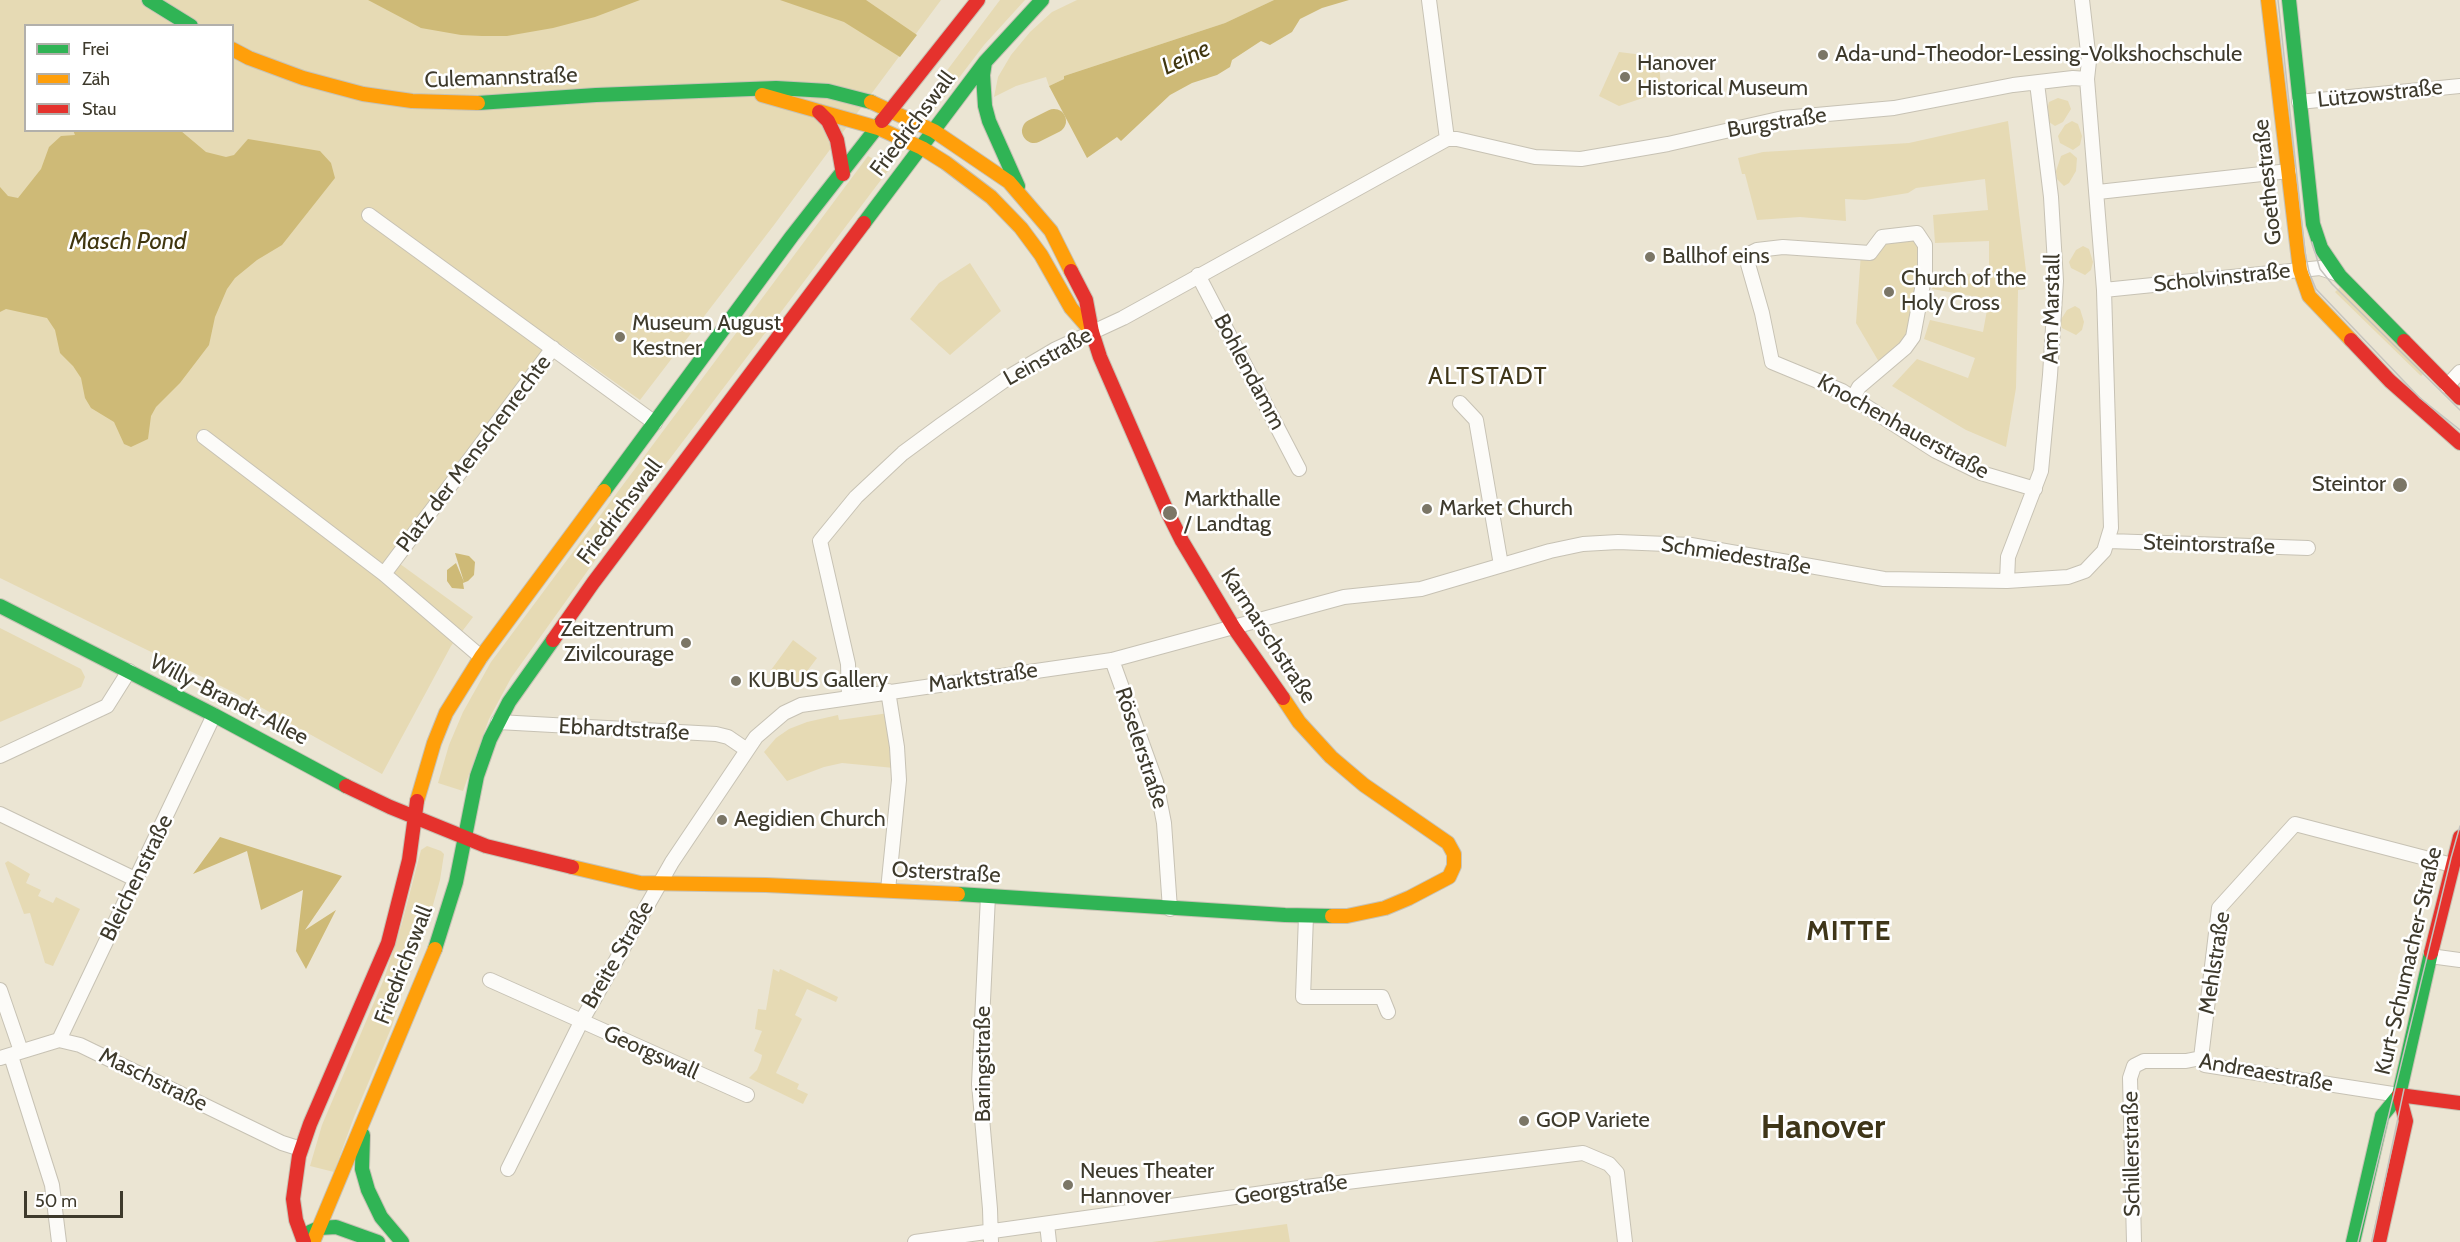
<!DOCTYPE html>
<html>
<head>
<meta charset="utf-8">
<style>
  body { margin:0 }
  #map { position:relative; width:2460px; height:1242px; overflow:hidden; background:#ebe5d3; font-family:Cabin,sans-serif }
  canvas { display:block }
  .legend { position:absolute; left:24px; top:24px; width:210px; height:108px; box-sizing:border-box; background:#fff; border:2px solid #b2b0ab; margin:0; padding:8px 10px; list-style:none; font-size:18px; color:#3e3a2c }
  .legend li { display:flex; align-items:center; gap:12px; height:30px }
  .legend b { width:30px; border:2px solid #b2b0ab }
  .scale { position:absolute; left:24px; top:1191px; width:99px; height:27px; box-sizing:border-box; border:3px solid #3e3a2c; border-top:0; padding-left:8px; font-size:18px; line-height:21px; white-space:nowrap; color:#3e3a2c; -webkit-text-stroke:4px #fff; paint-order:stroke }
</style>
</head>
<body>
<div id="map">
<canvas width="2460" height="1242"></canvas>
<ul class="legend">
<li><b style="height:8px;background:#30b455"></b>Frei</li>
<li><b style="height:8px;background:#ff9f0a"></b>Zäh</li>
<li><b style="height:8px;background:#e5322d"></b>Stau</li>
</ul>
<div class="scale">50 m</div>
</div>
<script>
const g = document.querySelector('canvas').getContext('2d');
g.lineJoin = 'round';
function paint(path, color) {
  g.fillStyle = color;
  g.fill(path, 'evenodd');
}
function toPath(rows) {
  const path = new Path2D();
  for (const r of rows) {
    path.moveTo(r[0], r[1]);
    for (let i = 2; i < r.length; i += 2) path.lineTo(r[i], r[i + 1]);
  }
  return path;
}
function strokePath(path, color, width, dash) {
  g.strokeStyle = color;
  g.lineWidth = width;
  g.lineCap = dash ? 'butt' : 'round';
  g.setLineDash(dash || []);
  g.stroke(path);
}
function write(font, color, halo, rows, align = 'center') {
  g.font = font + ' Cabin,sans-serif';
  g.lineWidth = 5;
  g.setLineDash([]);
  g.textBaseline = 'middle';
  g.strokeStyle = halo;
  g.fillStyle = color;
  for (const [text, x, y, turn = 0] of rows) {
    g.save();
    g.translate(x, y);
    g.rotate((+turn || 0) * Math.PI / 180);
    g.textAlign = isNaN(turn) ? turn : align;
    if (halo) g.strokeText(text, 0, 0);
    g.fillText(text, 0, 0);
    g.restore();
  }
}
paint(toPath([
  [0,0,941,0,774,225,640,400,562,345,396,561,473,617,451,646,382,774,235,693,0,578],
  [26,26,232,26,232,130,26,130],
  [1000,0,1025,0,984,45,936,108,927,109,924,105,924,101],
  [1077,0,1274,0,1225,23,1064,76,1064,79,1049,86,1046,77,1016,86,994,97,998,77,1011,55,1030,32,1052,12],
  [1619,52,1659,57,1661,92,1619,106,1599,96],
  [2058,98,2068,101,2071,109,2063,122,2055,126,2049,122,2048,106,2049,102],
  [2008,121,2026,271,2025,289,2018,290,2016,388,2006,447,1966,430,1892,386,1917,359,1968,378,1975,358,1924,339,1930,320,1983,332,1989,299,1932,289,1935,275,1989,273,1989,241,1935,243,1933,215,1988,210,1985,179,1916,188,1908,193,1865,200,1845,199,1846,221,1800,217,1757,220,1745,174,1742,174,1738,158,1763,152,1909,143],
  [2072,121,2078,124,2082,136,2080,145,2073,150,2060,143,2058,136,2065,125],
  [2070,152,2077,158,2076,171,2069,183,2064,186,2057,179,2056,171,2061,156],
  [868,156,890,168,631,510,511,678,489,719,463,791,438,783,449,745,463,712,491,662],
  [1917,233,1925,245,1913,337,1882,367,1856,323,1861,253,1882,237],
  [2083,246,2089,249,2093,262,2091,270,2085,275,2071,268,2069,262,2076,250],
  [970,263,1001,311,950,355,910,319,939,283],
  [2341,286,2426,371,2421,376,2335,292],
  [2075,306,2080,309,2084,322,2082,330,2076,335,2062,328,2060,321,2067,310],
  [0,628,81,669,85,677,81,687,0,722],
  [793,640,817,658,795,687,771,670],
  [889,713,894,768,842,763,824,767,787,781,764,752,776,738,789,729,807,722,838,715,839,720],
  [427,846,441,851,444,854,440,880,426,930,402,993,392,1026,354,1117,334,1172,310,1166,322,1125,384,979,402,923,421,850],
  [8,861,30,874,26,883,41,890,38,896,53,903,56,897,80,909,53,966,45,963,30,913,24,914,5,863],
  [773,969,779,972,780,969,838,997,836,1002,807,989,795,1015,802,1019,776,1073,799,1084,797,1089,808,1094,803,1104,749,1078,757,1070,761,1060,762,1055,754,1051,762,1031,755,1029,758,1009,766,1010],
  [1287,1224,1290,1242,1152,1242,1228,1232]
]), '#e6dab4');
paint(toPath([
  [368,0,640,0,595,17,553,28,507,36,482,36,461,35,421,28],
  [780,0,866,0,917,35,900,57,844,22],
  [1274,0,1349,0,1322,8,1300,19,1292,32,1270,45,1261,41,1232,60,1230,67,1217,75,1192,83,1170,95,1121,141,1117,137,1087,158,1049,86,1064,79,1064,76,1225,23],
  [73,130,181,131,206,152,226,157,234,155,248,139,320,151,331,163,335,178,282,245,257,260,235,278,227,289,215,317,209,345,180,383,156,407,151,416,148,439,131,447,124,444,114,422,91,408,85,398,81,378,73,366,60,353,55,330,47,318,6,309,0,312,0,187,8,196,18,198,41,169,49,147,61,136,75,135],
  [455,553,469,556,475,562,474,575,468,581,463,583,464,589,452,588,447,581,447,570,456,563,464,582],
  [220,837,342,876,305,930,336,910,306,969,296,951,303,890,261,910,247,851,193,874]
]), '#ceba77');
strokePath(toPath([
  [1034,131,1054,121]
]), '#ceba77', 24);
const street = toPath([
  [1429,0,1447,139],
  [2299,102,2460,86],
  [2098,192,2289,171],
  [369,215,655,423],
  [1198,275,1299,469],
  [2104,290,2320,268,2338,274],
  [2447,386,2460,372],
  [1853,398,1859,387,1905,348,1913,337,1925,273,1925,245,1917,233,1882,237,1870,253,1783,247,1757,250,1751,253,1748,264,1762,313,1772,362,1842,391,1936,451,1981,473,2035,489],
  [1460,403,1476,420,1501,565],
  [204,437,384,574,481,657],
  [2109,541,2308,548],
  [384,574,553,348],
  [2007,581,2008,557,2041,471,2050,375,2056,281,2051,197,2037,83],
  [1112,660,1156,782,1164,823,1170,909],
  [888,691,897,747,899,780,888,890],
  [849,697,848,664,820,541,856,497,903,453,941,425,1012,375,1056,349,1123,318,1447,139,1457,139,1535,157,1581,159,1668,144,1783,118,1894,108,2013,85,2073,78,2087,79],
  [498,722,716,734,728,737,747,750],
  [0,756,107,706,129,671],
  [0,814,137,880],
  [988,896,979,1084,990,1209,991,1242],
  [1306,916,1303,997,1382,997,1388,1012],
  [2430,956,2460,960],
  [490,980,747,1095],
  [0,990,21,1051],
  [59,1040,214,715],
  [11,1056,52,1185,59,1242],
  [0,1058,59,1040,80,1045,282,1143,301,1149],
  [2201,1058,2219,908,2295,824,2452,865],
  [2201,1058,2205,1065,2399,1095],
  [508,1169,581,1022,672,862,756,737,784,713,801,705,1112,660,1344,597,1421,589,1550,551,1583,544,1618,542,1691,545,1884,579,2007,581,2068,577,2085,571,2104,551,2111,528,2104,290,2087,79,2089,61,2082,0],
  [1047,1224,1049,1242],
  [915,1242,1306,1187,1583,1153,1609,1164,1617,1173,1625,1242],
  [2134,1242,2130,1078,2134,1066,2144,1061,2186,1061,2201,1058]
]);
const fast = toPath([
  [149,0,191,26],
  [2289,0,2313,224,2321,248,2340,276,2404,341],
  [985,62,983,75,985,106,989,121,1018,186],
  [478,103,596,95,776,88,828,91,871,102],
  [864,223,985,62,1042,0],
  [604,491,792,236,882,121],
  [0,606,214,715,346,786],
  [958,894,1285,915,1332,916],
  [435,949,456,882,477,776,490,739,509,702,553,640],
  [363,1135,362,1169,368,1190,381,1217,402,1242],
  [310,1232,319,1228,336,1227,378,1242],
  [2353,1242,2382,1116,2399,1095,2431,953]
]);
const slow = toPath([
  [2268,0,2300,270,2309,296,2351,340],
  [232,49,249,58,303,78,363,94,412,101,478,103],
  [762,95,878,128,922,148,946,163,991,197,1021,228,1041,255,1071,308,1092,332],
  [871,102,934,131,1009,182,1051,231,1071,271],
  [1283,698,1299,722,1331,757,1364,785,1448,843,1454,854,1454,866,1449,877,1409,898,1385,908,1347,916,1332,916],
  [417,801,434,743,446,713,481,657,604,491],
  [572,867,640,883,766,885,958,894],
  [313,1242,435,949]
]);
const jam = toPath([
  [819,112,828,121,837,140,843,174],
  [882,121,978,0],
  [1071,271,1086,300,1092,332,1100,357,1167,511,1182,541,1234,628,1283,698],
  [2351,340,2390,381,2460,443],
  [2404,341,2460,398],
  [553,640,593,583,864,223],
  [346,786,390,807,486,846,572,867],
  [2431,953,2460,837],
  [2399,1095,2460,1103],
  [304,1242,296,1220,293,1199,299,1156,310,1124,388,943,409,860,417,801],
  [2379,1242,2406,1121,2399,1095]
]);
strokePath(street, '#c7c2b4', 16);
strokePath(fast, '#c7c2b4', 16);
strokePath(slow, '#c7c2b4', 16);
strokePath(jam, '#c7c2b4', 16);
strokePath(street, '#fcfbf8', 14);
strokePath(fast, '#30b455', 14);
strokePath(slow, '#ff9f0a', 14);
strokePath(jam, '#e5322d', 14);
strokePath(toPath([
  [2278,0,2305,252,2309,272,2316,289,2420,398,2460,430],
  [2312,242,2320,269,2332,284,2460,410],
  [2358,1242,2451,858,2460,826],
  [2372,1242,2404,1089]
]), '#c5c3be', 1.5);
for (const [x, y, r, color] of [
  [1823,55,6,"#7b7666"],
  [1625,77,6,"#7b7666"],
  [1650,257,6,"#7b7666"],
  [1889,292,6,"#7b7666"],
  [620,337,6,"#7b7666"],
  [2400,485,8,"#7b7666"],
  [1427,509,6,"#7b7666"],
  [1170,513,8,"#7b7666"],
  [686,643,6,"#7b7666"],
  [736,681,6,"#7b7666"],
  [722,820,6,"#7b7666"],
  [1524,1121,6,"#7b7666"],
  [1068,1185,6,"#7b7666"]
]) {
  const dot = new Path2D();
  dot.arc(x, y, r, 0, 2 * Math.PI);
  g.fillStyle = color;
  g.fill(dot);
  strokePath(dot, '#fff', 2);
}
write('22px', '#3e3a2c', '#fff', [
  ["Ada-und-Theodor-Lessing-Volkshochschule",1835,55],
  ["Hanover",1637,64],
  ["Historical Museum",1637,89],
  ["Ballhof eins",1662,257],
  ["Church of the",1901,279],
  ["Holy Cross",1901,304],
  ["Museum August",632,324],
  ["Kestner",632,349],
  ["Steintor",2386,485,"right"],
  ["Markthalle",1184,500],
  ["/ Landtag",1184,525],
  ["Market Church",1439,509],
  ["Zeitzentrum",674,630,"right"],
  ["Zivilcourage",674,655,"right"],
  ["KUBUS Gallery",748,681],
  ["Aegidien Church",734,820],
  ["GOP Variete",1536,1121],
  ["Neues Theater",1080,1172],
  ["Hannover",1080,1197]
], 'left');
write('22px', '#3e3a2c', '#fff', [
  ["Culemannstraße",501,78,-2],
  ["Lützowstraße",2380,94,-6],
  ["Burgstraße",1777,123,-9],
  ["Friedrichswall",913,124,-53],
  ["Goethestraße",2268,182,-96],
  ["Scholvinstraße",2222,278,-6],
  ["Am Marstall",2052,309,-89],
  ["Leinstraße",1048,357,-29],
  ["Bohlendamm",1249,372,62],
  ["Knochenhauerstraße",1903,427,29],
  ["Platz der Menschenrechte",474,454,-53],
  ["Friedrichswall",620,512,-53],
  ["Steintorstraße",2209,545,2],
  ["Schmiedestraße",1736,556,9],
  ["Karmarschstraße",1268,636,57],
  ["Marktstraße",983,678,-8],
  ["Willy-Brandt-Allee",229,700,27],
  ["Ebhardtstraße",624,730,3],
  ["Röselerstraße",1141,748,72],
  ["Osterstraße",946,873,3],
  ["Bleichenstraße",137,878,-64],
  ["Breite Straße",618,955,-60],
  ["Kurt-Schumacher-Straße",2409,961,-77],
  ["Mehlstraße",2215,963,-81],
  ["Friedrichswall",404,965,-69],
  ["Georgswall",651,1053,24],
  ["Baringstraße",984,1064,-90],
  ["Andreaestraße",2266,1073,10],
  ["Maschstraße",153,1080,26],
  ["Schillerstraße",2132,1154,-91],
  ["Georgstraße",1291,1190,-8]
]);
write('italic 24px', '#40360f', '#fff', [
  ["Leine",1186,58,-25],
  ["Masch Pond",128,242]
]);
g.letterSpacing = '1.5px';
write('24px', '#3f3619', '#fff', [
  ["ALTSTADT",1488,377]
]);
g.letterSpacing = '0px';
g.letterSpacing = '1.5px';
write('bold 28px', '#3f3619', '#fff', [
  ["MITTE",1849,932]
]);
g.letterSpacing = '0px';
write('bold 34px', '#3f3619', '#fff', [
  ["Hanover",1823,1128]
]);
</script>
</body>
</html>
